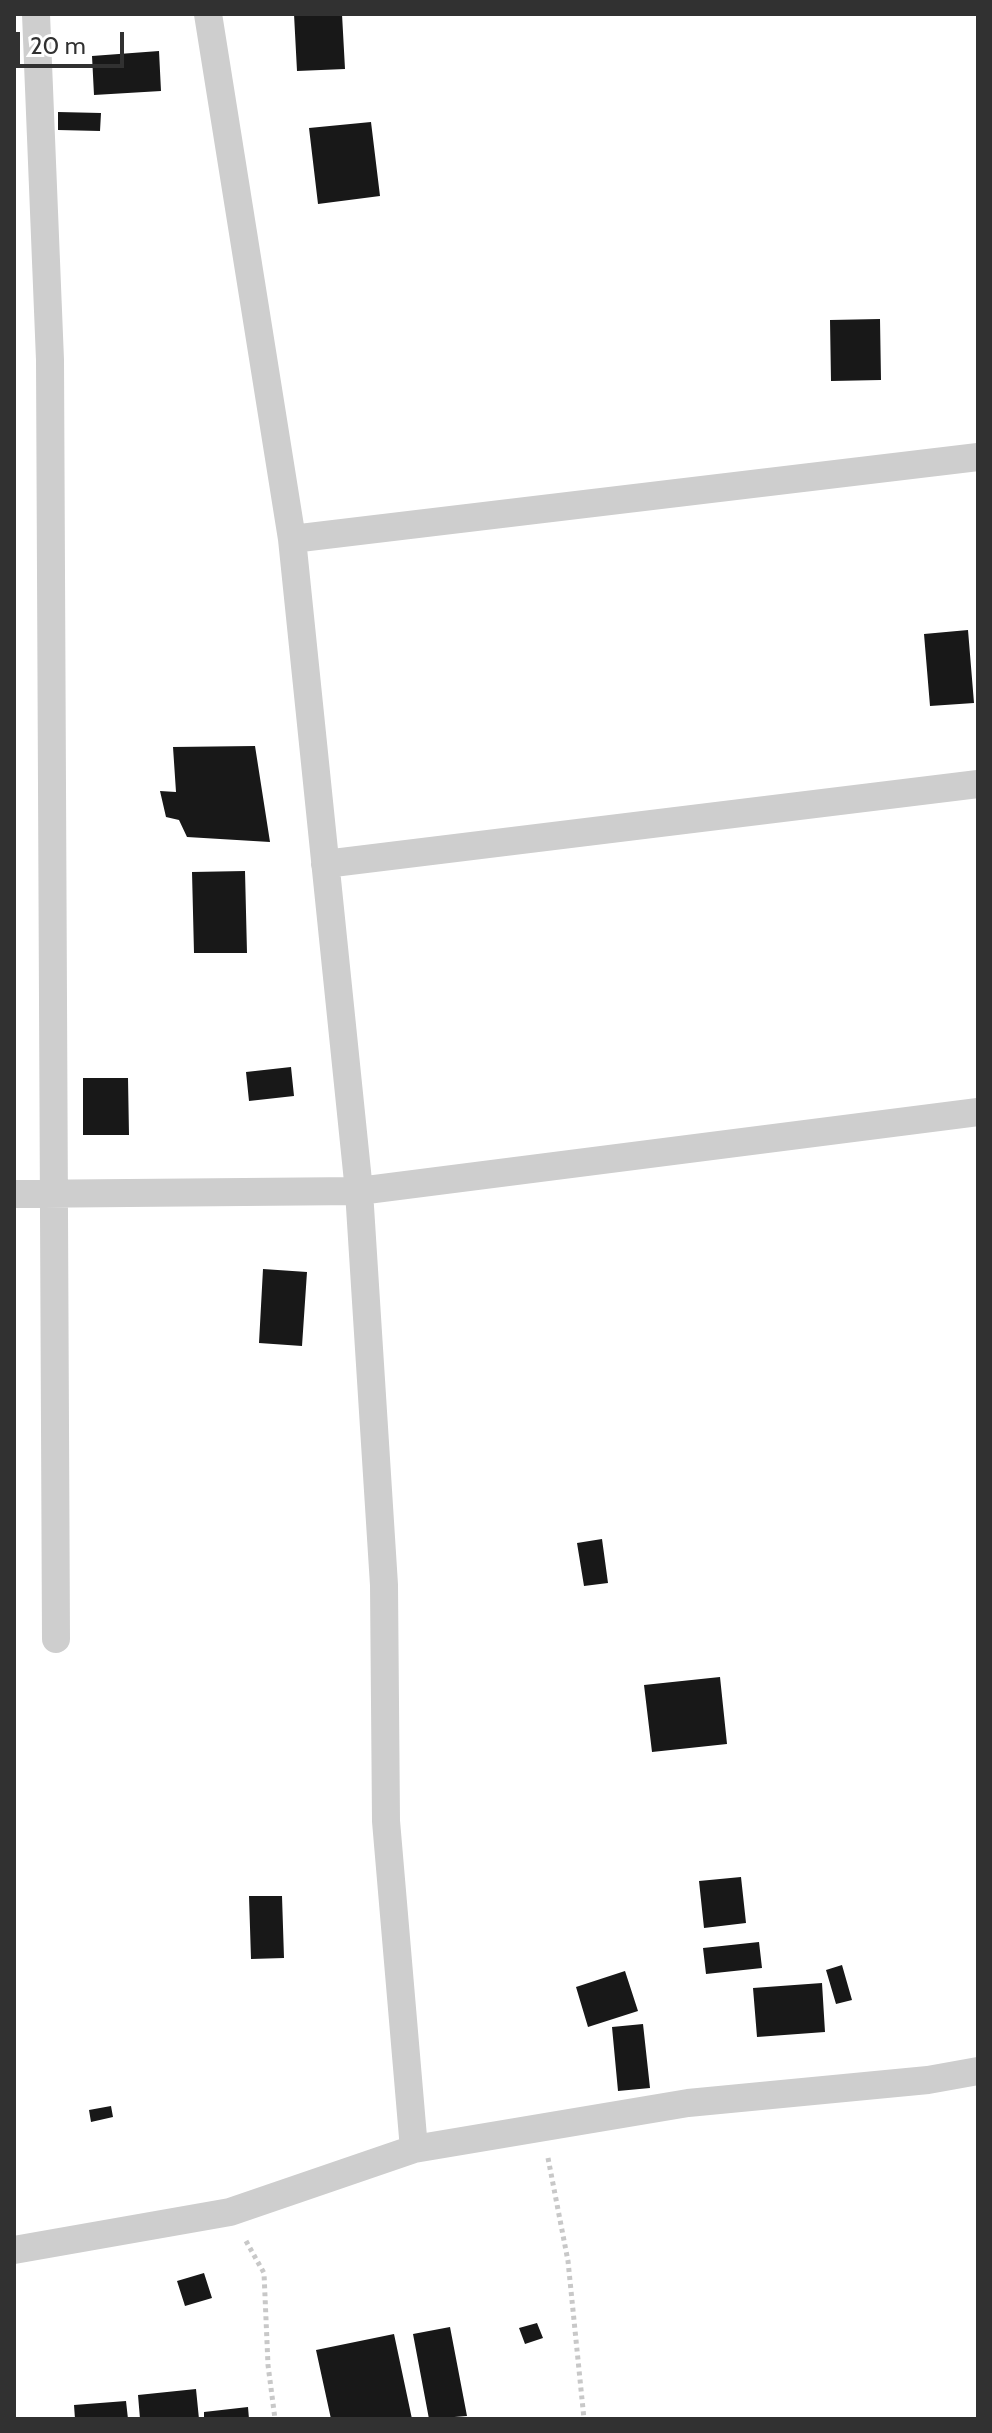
<!DOCTYPE html>
<html>
<head>
<meta charset="utf-8">
<style>
  body { margin:0 }
  #map { position:relative; width:992px; height:2433px; overflow:hidden; background:#fff; font-family:Cabin,sans-serif }
  canvas { display:block }
  .frame { position:absolute; inset:0; border:16px solid #313131; pointer-events:none }
  .scale { position:absolute; left:16px; top:32px; width:108px; height:36px; box-sizing:border-box; border:4px solid #313131; border-top:0; padding-left:10px; font-size:24px; line-height:28px; white-space:nowrap; color:#313131; -webkit-text-stroke:6px #fff; paint-order:stroke }
</style>
</head>
<body>
<div id="map">
<canvas width="992" height="2433"></canvas>
<div class="frame"></div>
<div class="scale">20 m</div>
</div>
<script>
const g = document.querySelector('canvas').getContext('2d');
g.lineJoin = 'round';
function paint(path, color) {
  g.fillStyle = color;
  g.fill(path, 'evenodd');
}
function toPath(rows) {
  const path = new Path2D();
  for (const r of rows) {
    path.moveTo(r[0], r[1]);
    for (let i = 2; i < r.length; i += 2) path.lineTo(r[i], r[i + 1]);
  }
  return path;
}
function strokePath(path, color, width, dash) {
  g.strokeStyle = color;
  g.lineWidth = width;
  g.lineCap = dash ? 'butt' : 'round';
  g.setLineDash(dash || []);
  g.stroke(path);
}
paint(toPath([
  [294,14,342,14,345,69,297,71],
  [159,51,161,91,94,95,92,56],
  [58,112,101,113,100,131,58,130],
  [371,122,380,196,318,204,309,128],
  [880,319,881,380,831,381,830,320],
  [968,630,974,703,930,706,924,634],
  [255,746,270,842,187,837,179,820,166,817,160,791,176,792,173,747],
  [245,871,247,953,194,953,192,872],
  [291,1067,294,1096,249,1101,246,1072],
  [83,1078,128,1078,129,1135,83,1135],
  [263,1269,307,1272,302,1346,259,1343],
  [602,1539,608,1583,584,1586,577,1543],
  [720,1677,727,1744,652,1752,644,1685],
  [741,1877,746,1923,704,1928,699,1881],
  [249,1896,282,1896,284,1958,251,1959],
  [759,1942,762,1968,706,1974,703,1948],
  [842,1965,852,2000,836,2004,826,1970],
  [625,1971,638,2011,588,2027,576,1987],
  [822,1983,825,2032,757,2037,753,1988],
  [643,2024,650,2088,618,2091,612,2027],
  [111,2106,113,2117,91,2122,89,2110],
  [204,2273,212,2298,185,2306,177,2281],
  [537,2323,543,2338,525,2344,519,2328],
  [450,2327,467,2416,429,2419,413,2334],
  [394,2334,412,2419,331,2419,316,2350],
  [196,2389,199,2419,140,2419,138,2395],
  [126,2401,128,2419,75,2419,74,2405],
  [248,2407,249,2419,204,2419,204,2412]
]), '#181818');
strokePath(toPath([
  [548,2158,568,2261,584,2419],
  [246,2241,264,2273,268,2365,275,2419]
]), '#c8c8c8', 5, [4, 4]);
strokePath(toPath([
  [36,14,50,360,56,1639],
  [208,14,292,539,359,1191,384,1585,386,1821,414,2149],
  [292,539,978,457],
  [325,864,978,784],
  [14,1194,359,1191,978,1112],
  [14,2250,230,2212,414,2149,688,2103,928,2080,978,2071]
]), '#cecece', 28);
</script>
</body>
</html>
